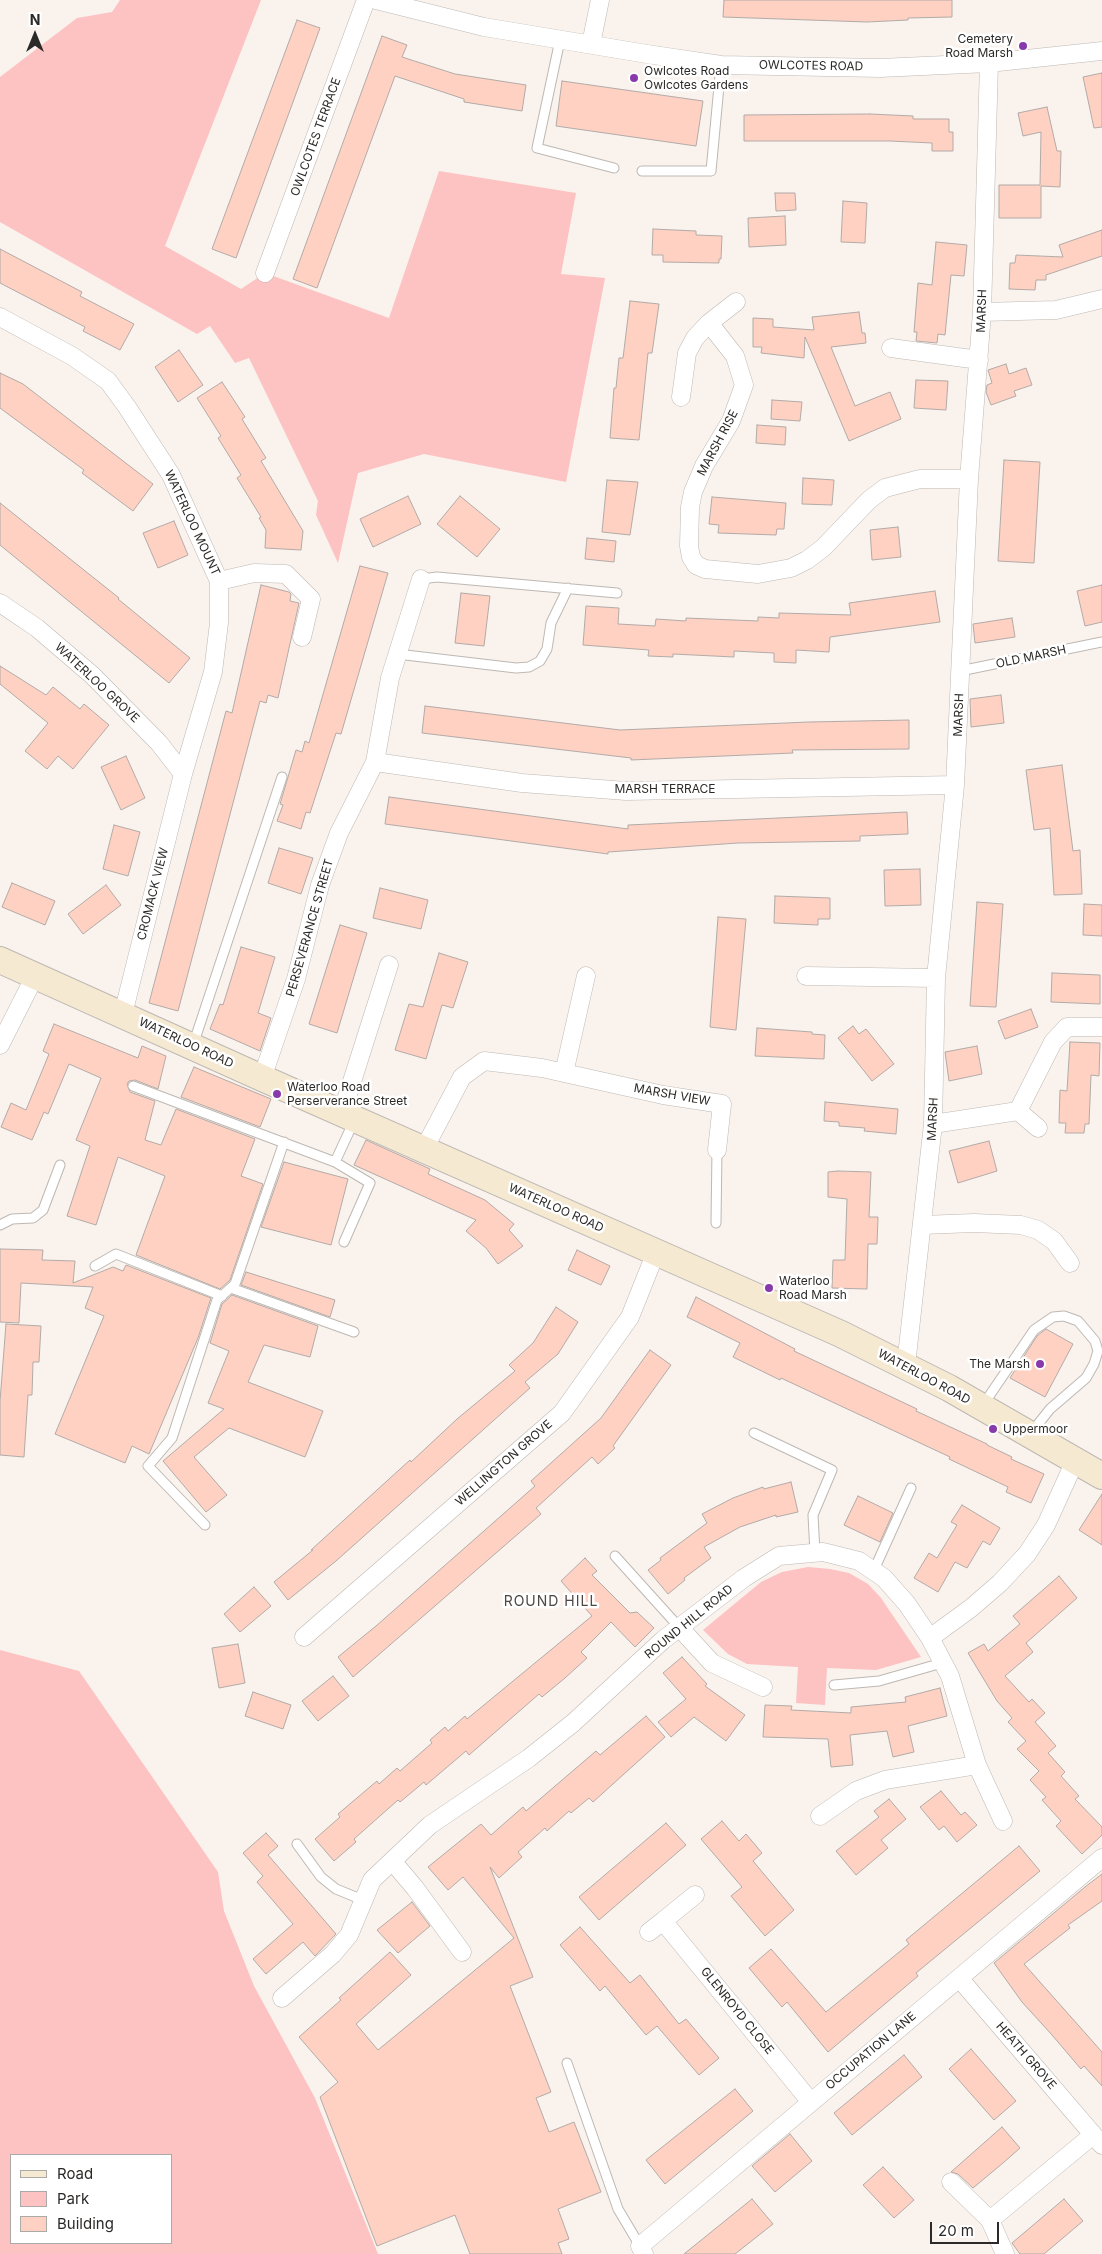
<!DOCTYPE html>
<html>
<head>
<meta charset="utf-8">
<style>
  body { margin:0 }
  #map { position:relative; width:1102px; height:2254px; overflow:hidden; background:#f9f2ed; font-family:Inter,sans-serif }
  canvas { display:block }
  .legend { position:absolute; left:10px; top:2154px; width:162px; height:90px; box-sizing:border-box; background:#fff; border:1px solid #abaaa9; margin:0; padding:6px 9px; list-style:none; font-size:15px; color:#2c2a28 }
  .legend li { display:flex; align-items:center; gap:10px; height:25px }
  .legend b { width:25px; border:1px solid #abaaa9 }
  .north { position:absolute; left:10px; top:10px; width:50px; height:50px; -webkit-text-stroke:4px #fff; paint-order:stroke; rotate:0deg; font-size:14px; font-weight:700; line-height:20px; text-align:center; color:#2c2a28 }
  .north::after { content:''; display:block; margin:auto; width:18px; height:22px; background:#2c2a28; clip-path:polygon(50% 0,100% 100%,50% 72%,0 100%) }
  .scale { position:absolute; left:930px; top:2222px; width:69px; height:22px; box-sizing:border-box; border:2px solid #2c2a28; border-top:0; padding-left:6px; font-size:15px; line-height:18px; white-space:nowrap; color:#2c2a28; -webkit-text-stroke:4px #fff; paint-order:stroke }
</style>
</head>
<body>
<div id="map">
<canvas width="1102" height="2254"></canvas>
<ul class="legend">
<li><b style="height:6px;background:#f5e9d1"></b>Road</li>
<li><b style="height:14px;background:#fdc2c2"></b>Park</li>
<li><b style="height:14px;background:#ffd1c2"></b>Building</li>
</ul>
<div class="north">N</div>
<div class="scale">20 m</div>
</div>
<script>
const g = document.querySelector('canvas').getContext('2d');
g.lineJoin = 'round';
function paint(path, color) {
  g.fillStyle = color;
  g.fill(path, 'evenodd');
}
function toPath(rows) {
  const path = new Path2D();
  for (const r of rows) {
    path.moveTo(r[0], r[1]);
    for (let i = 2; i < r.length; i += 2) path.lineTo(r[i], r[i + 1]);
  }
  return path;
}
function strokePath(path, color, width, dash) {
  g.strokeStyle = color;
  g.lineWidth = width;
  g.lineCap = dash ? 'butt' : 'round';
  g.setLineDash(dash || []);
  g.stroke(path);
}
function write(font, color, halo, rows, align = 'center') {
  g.font = font + ' Inter,sans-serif';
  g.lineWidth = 5;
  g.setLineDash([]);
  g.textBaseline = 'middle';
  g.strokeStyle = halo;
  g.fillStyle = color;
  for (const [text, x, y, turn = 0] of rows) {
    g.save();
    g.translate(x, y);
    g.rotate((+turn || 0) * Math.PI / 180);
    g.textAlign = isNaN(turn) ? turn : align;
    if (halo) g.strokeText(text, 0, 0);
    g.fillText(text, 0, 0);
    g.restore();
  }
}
paint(toPath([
  [120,0,261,0,165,246,241,289,265,273,389,318,439,171,576,193,561,274,605,278,566,482,424,454,358,473,338,563,316,515,318,501,249,358,235,363,210,326,197,334,0,222,0,77,77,18,112,12],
  [808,1567,830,1569,849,1573,868,1584,881,1598,921,1657,876,1670,827,1668,825,1705,796,1703,798,1667,747,1664,728,1654,703,1630,761,1582,782,1572],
  [0,1650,79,1671,218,1872,224,1911,254,1986,315,2098,378,2254,0,2254],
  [11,2155,171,2155,171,2243,11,2243]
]), '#fdc2c2');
const building = toPath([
  [724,0,952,0,952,17,908,18,908,20,867,22,723,17,724,0],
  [297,20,320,28,236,258,212,249,297,20],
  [382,36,407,45,402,57,455,74,526,85,522,111,464,102,464,99,395,76,317,288,293,279,382,36],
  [1102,73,1102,127,1094,128,1083,77,1102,73],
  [562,81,703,101,696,146,556,126,562,81],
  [1047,107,1057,151,1061,151,1060,187,1041,186,1041,218,999,218,999,185,1040,185,1041,132,1023,136,1018,113,1047,107],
  [870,114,913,116,913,119,949,119,949,132,953,132,953,151,932,151,932,143,890,141,744,141,744,115,870,114],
  [775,193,795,193,796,210,776,211,775,193],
  [843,201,867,203,865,243,841,242,843,201],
  [785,216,786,245,749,247,748,218,785,216],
  [653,229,696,231,696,235,722,236,721,259,719,259,719,263,663,262,663,255,652,255,653,229],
  [1102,230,1102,256,1046,275,1046,280,1036,280,1035,290,1009,289,1010,263,1015,263,1016,255,1063,257,1059,245,1102,230],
  [936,242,967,245,964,276,951,275,945,335,938,334,937,343,916,341,917,332,914,332,918,283,932,285,936,242],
  [0,249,82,292,80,296,134,324,120,350,83,331,85,327,0,283,0,249],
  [630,301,659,304,652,353,648,353,639,440,610,438,614,388,616,388,619,358,623,358,630,301],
  [859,312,862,333,865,333,866,343,831,347,855,406,890,392,901,419,849,441,805,337,804,358,761,353,762,347,753,347,753,318,773,319,773,327,814,330,812,317,859,312],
  [179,350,203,385,178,402,155,367,179,350],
  [1006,364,1009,374,1026,368,1032,385,1014,391,1016,396,991,405,986,392,987,385,992,383,988,370,1006,364],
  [0,373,23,384,153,484,133,511,82,473,84,470,0,408,0,373],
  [916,380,948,381,946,410,914,408,916,380],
  [222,382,245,417,242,419,266,458,261,461,303,531,301,550,265,548,266,530,259,518,261,517,237,478,241,475,218,438,221,436,197,398,222,382],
  [772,400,802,402,800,421,771,419,772,400],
  [757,425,786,427,785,445,756,443,757,425],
  [1004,460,1040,462,1034,563,998,561,1004,460],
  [803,478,834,480,832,505,802,504,803,478],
  [607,480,638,482,630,535,602,532,607,480],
  [408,496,421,524,373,547,360,519,408,496],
  [460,496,500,529,477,557,437,524,460,496],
  [712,497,786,503,784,529,777,529,776,535,718,533,719,525,709,524,712,497],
  [0,503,119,598,118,599,190,658,169,683,0,545,0,503],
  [174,521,188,555,158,568,143,533,174,521],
  [898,527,901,557,872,560,870,530,898,527],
  [587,538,616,541,614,562,585,559,587,538],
  [360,566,388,573,341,734,336,733,310,813,306,812,301,829,277,821,283,805,280,804,296,750,302,752,305,741,309,743,360,566],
  [261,585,289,592,291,594,290,601,299,603,278,698,268,695,266,703,260,701,178,1011,149,1003,226,711,232,713,261,585],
  [1102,585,1102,622,1085,626,1077,591,1102,585],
  [935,591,940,622,830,637,829,652,796,650,796,663,774,662,774,653,734,651,734,657,673,654,673,657,648,656,649,650,583,645,586,606,619,608,618,624,655,626,656,619,686,621,686,618,758,621,758,617,779,618,779,613,851,615,849,603,935,591],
  [461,593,490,596,484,646,455,643,461,593],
  [1012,618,1015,637,975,643,973,624,1012,618],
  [0,666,46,695,53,687,80,709,84,704,109,725,73,769,58,756,47,769,25,751,48,723,0,684,0,666],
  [1001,695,1004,723,971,727,970,699,1001,695],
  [425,706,620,730,809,722,909,720,909,749,792,750,793,753,631,760,631,758,422,733,425,706],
  [126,756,145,798,121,810,101,767,126,756],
  [1062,765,1073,851,1080,850,1082,894,1054,895,1050,828,1034,830,1026,770,1062,765],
  [389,797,628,829,628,825,907,812,908,834,860,836,860,841,738,843,608,852,608,854,385,824,389,797],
  [114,825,140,832,128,876,103,869,114,825],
  [279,848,313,858,301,894,268,883,279,848],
  [920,869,921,905,885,906,884,870,920,869],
  [12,883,55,901,45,925,2,907,12,883],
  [106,885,121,905,83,934,68,914,106,885],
  [380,888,428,900,421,929,373,918,380,888],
  [775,896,830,898,830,919,818,919,818,925,774,923,775,896],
  [977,902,1003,904,996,1007,970,1006,977,902],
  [1084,904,1102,905,1102,936,1083,935,1084,904],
  [718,917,746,919,736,1030,710,1027,718,917],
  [340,925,367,933,337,1033,309,1024,340,925],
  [241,947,275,957,258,1013,271,1018,260,1051,210,1029,220,1004,223,1005,241,947],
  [439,953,468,962,453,1008,442,1005,426,1059,395,1050,409,1004,423,1007,439,953],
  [1052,973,1100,975,1100,1004,1051,1002,1052,973],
  [1031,1009,1038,1027,1005,1039,998,1021,1031,1009],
  [54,1024,138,1058,142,1046,166,1056,158,1089,135,1080,129,1081,127,1084,130,1092,155,1101,145,1140,161,1145,176,1109,255,1139,241,1176,263,1184,230,1280,220,1289,136,1255,165,1176,118,1157,96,1225,67,1216,90,1146,76,1140,101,1078,69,1064,48,1114,44,1112,32,1140,1,1127,11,1103,26,1110,49,1054,43,1051,54,1024],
  [853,1026,859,1034,866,1029,894,1064,872,1081,838,1038,853,1026],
  [757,1028,812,1032,812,1034,825,1035,824,1059,755,1056,757,1028],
  [1070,1042,1100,1043,1099,1076,1091,1075,1089,1124,1085,1124,1084,1133,1065,1133,1066,1123,1059,1123,1060,1090,1067,1091,1070,1042],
  [977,1046,982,1074,949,1081,945,1052,977,1046],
  [194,1067,271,1099,260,1127,181,1097,194,1067],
  [825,1102,898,1109,896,1134,864,1131,865,1128,839,1126,839,1122,824,1121,825,1102],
  [366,1140,430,1169,428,1174,485,1200,514,1224,509,1230,523,1246,498,1264,486,1248,466,1231,476,1220,354,1165,366,1140],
  [989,1141,997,1171,958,1183,949,1151,989,1141],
  [284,1162,348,1179,331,1245,261,1227,284,1162],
  [838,1171,871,1172,869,1217,878,1217,877,1244,868,1244,867,1289,832,1288,833,1260,845,1260,847,1199,828,1197,828,1172,838,1171],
  [0,1249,43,1250,42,1260,75,1261,73,1283,113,1267,123,1271,126,1265,211,1298,198,1338,149,1454,132,1446,125,1463,55,1434,104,1316,85,1308,93,1287,21,1283,19,1323,0,1322,0,1249],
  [577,1250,610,1266,601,1285,568,1270,577,1250],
  [246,1272,335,1300,330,1317,241,1285,246,1272],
  [232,1295,318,1326,310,1357,264,1345,248,1382,323,1411,305,1457,229,1428,194,1457,227,1495,206,1512,163,1461,224,1409,208,1403,229,1351,210,1343,222,1304,232,1295],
  [696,1297,795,1349,794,1351,917,1409,916,1411,987,1444,987,1445,1012,1457,1011,1459,1044,1474,1031,1503,1006,1492,1008,1487,949,1459,950,1457,781,1378,780,1380,733,1357,740,1343,687,1317,696,1297],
  [556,1307,578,1322,558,1354,525,1382,530,1388,336,1561,288,1600,274,1582,313,1550,311,1550,410,1460,411,1462,457,1419,515,1371,509,1365,533,1343,556,1307],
  [6,1324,41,1326,39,1362,33,1362,32,1395,28,1395,24,1457,0,1455,0,1401,6,1324],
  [1046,1329,1073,1344,1045,1397,1010,1378,1037,1336,1046,1329],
  [650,1350,671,1365,613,1446,615,1448,598,1464,592,1457,536,1508,541,1514,353,1677,338,1657,376,1626,535,1486,531,1481,601,1418,650,1350],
  [791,1482,798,1512,776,1517,776,1515,740,1527,704,1547,711,1558,684,1578,685,1580,668,1594,648,1570,661,1560,660,1558,707,1523,702,1514,733,1498,763,1487,764,1489,791,1482],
  [1102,1494,1102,1545,1079,1530,1102,1494],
  [858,1496,893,1513,880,1542,844,1525,858,1496],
  [962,1505,1000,1528,990,1545,983,1541,967,1568,955,1562,938,1592,914,1578,929,1553,937,1558,957,1525,951,1522,962,1505],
  [585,1558,597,1571,592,1575,630,1613,637,1612,654,1628,635,1647,611,1622,581,1652,587,1658,565,1678,542,1697,539,1694,469,1755,466,1751,426,1785,424,1782,400,1802,398,1800,354,1839,356,1842,334,1861,315,1839,340,1817,338,1814,377,1781,379,1784,397,1768,400,1771,432,1743,430,1740,445,1727,448,1731,465,1716,467,1719,592,1616,561,1581,585,1558],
  [1059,1576,1077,1598,1026,1643,1033,1652,1005,1676,1029,1702,1032,1699,1045,1713,1035,1722,1056,1746,1048,1753,1065,1772,1061,1776,1079,1796,1075,1799,1102,1827,1102,1835,1082,1854,1056,1826,1061,1821,1042,1800,1046,1797,1030,1780,1039,1771,1017,1749,1026,1741,1008,1722,1012,1718,997,1701,968,1653,984,1644,988,1651,1020,1624,1013,1616,1059,1576],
  [254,1587,271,1606,240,1632,224,1614,254,1587],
  [238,1644,245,1683,219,1688,212,1648,238,1644],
  [682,1657,707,1684,705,1686,745,1715,726,1741,694,1717,671,1737,658,1722,686,1699,663,1673,682,1657],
  [333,1676,349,1696,318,1721,302,1701,333,1676],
  [940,1688,947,1716,908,1726,914,1752,893,1757,887,1731,850,1735,853,1765,831,1767,828,1739,763,1737,765,1705,792,1706,791,1710,851,1713,851,1707,906,1702,905,1697,940,1688],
  [253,1692,291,1705,283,1729,245,1716,253,1692],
  [646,1716,665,1737,593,1802,589,1798,571,1813,569,1811,547,1831,545,1828,518,1852,522,1857,499,1878,490,1867,533,1977,510,1986,551,2092,536,2098,549,2132,574,2122,601,2192,558,2209,569,2239,558,2243,562,2254,470,2254,455,2215,377,2246,320,2097,338,2082,299,2037,341,2000,339,1998,390,1952,411,1975,356,2024,378,2050,514,1938,463,1877,448,1890,428,1867,481,1824,491,1835,523,1807,526,1811,596,1751,600,1755,646,1716],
  [941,1791,961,1815,965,1812,977,1825,957,1842,944,1826,939,1830,920,1807,941,1791],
  [889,1799,906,1819,881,1840,888,1848,856,1875,836,1851,879,1817,874,1811,889,1799],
  [722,1821,739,1841,746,1834,762,1853,753,1861,794,1910,765,1936,731,1896,742,1887,701,1839,722,1821],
  [666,1823,686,1845,599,1920,579,1897,666,1823],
  [266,1833,278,1846,268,1855,336,1934,315,1956,303,1942,266,1974,253,1959,293,1924,257,1882,263,1876,243,1853,266,1833],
  [1019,1846,1040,1871,916,1973,918,1976,828,2052,787,2002,782,2007,749,1968,771,1949,826,2012,909,1944,906,1940,1019,1846],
  [1102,1874,1102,1901,1068,1925,1070,1928,1024,1964,1102,2052,1102,2086,1084,2066,1081,2069,1052,2035,1022,2002,994,1963,1085,1887,1102,1874],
  [412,1902,430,1926,398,1953,377,1930,412,1902],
  [580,1927,630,1983,640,1975,679,2024,686,2019,719,2058,699,2075,657,2026,646,2035,605,1986,600,1991,560,1945,580,1927],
  [971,2049,1016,2101,994,2120,949,2069,971,2049],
  [904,2055,922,2077,852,2135,834,2113,904,2055],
  [735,2089,753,2111,665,2184,646,2160,735,2089],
  [1002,2127,1020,2148,1003,2163,973,2188,958,2174,951,2172,1002,2127],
  [790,2134,812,2161,775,2192,752,2166,790,2134],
  [883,2167,914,2200,894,2218,863,2185,883,2167],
  [752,2199,773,2224,735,2254,684,2254,752,2199],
  [1064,2199,1083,2221,1044,2254,1020,2254,1012,2243,1064,2199]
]);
paint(building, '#ffd1c2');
strokePath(building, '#b2aaa7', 1);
const lane = toPath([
  [560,40,537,148,614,168],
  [642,171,711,171,721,65],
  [421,579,437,577,617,593],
  [397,654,516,668,529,667,540,661,547,649,551,623,568,588],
  [960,671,1102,642],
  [193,1045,282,777],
  [133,1086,335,1162,354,1121],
  [335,1162,370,1183,344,1242],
  [716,1223,717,1150],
  [0,1225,12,1219,33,1218,43,1210,60,1165],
  [95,1266,116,1254,222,1296],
  [231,1288,354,1332],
  [983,1405,1034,1330,1053,1317,1064,1316,1078,1321,1095,1341,1098,1351,1094,1364,1086,1378,1050,1409,1031,1433],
  [754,1433,832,1470,813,1515,815,1553],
  [205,1525,148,1466,172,1438,217,1300,235,1284,284,1142],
  [615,1556,679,1627],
  [874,1570,911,1488],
  [834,1685,879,1681,942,1663],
  [297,1844,321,1877,336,1889,363,1900],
  [567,2063,618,2209,640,2246]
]);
const street = toPath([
  [376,0,484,27,647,54,721,65,880,68,989,63,1102,51],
  [591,44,600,0],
  [265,273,366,0],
  [982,312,1056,310,1102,299],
  [0,317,72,356,108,381,127,407,171,475,219,581,219,623,213,672,183,774,123,1014],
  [709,323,735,356,744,385,731,421,704,466,693,492,690,507,689,546,691,557,696,565,705,569,758,574,791,568,807,560,823,548,869,500,885,488,920,479,969,479],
  [891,348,979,360],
  [681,397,687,353,695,338,709,323,736,302],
  [219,581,254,573,286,574,311,599,302,637],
  [0,603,37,628,92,675,159,743,183,774],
  [375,762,522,783,626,791,955,785],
  [806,976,936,978],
  [0,1045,35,976],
  [564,1073,586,976],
  [262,1078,296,979,320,885,339,833,375,762,390,678,421,579],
  [1018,1111,1038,1128],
  [342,1113,389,965],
  [933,1124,1018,1111,1053,1042,1067,1027,1102,1027],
  [424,1149,462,1077,484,1061,542,1068,663,1095,722,1104,717,1150],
  [922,1225,974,1223,1021,1225,1038,1230,1054,1241,1070,1263],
  [906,1365,933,1124,936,978,955,785,969,479,982,312,989,63],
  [679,1627,712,1663,763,1687],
  [304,1637,562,1413,630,1317,656,1252],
  [930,1638,950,1676,977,1765,1003,1821],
  [820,1816,856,1791,885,1780,977,1765],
  [393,1862,415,1888,462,1952],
  [695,1895,663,1921,810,2101],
  [649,1932,663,1921],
  [959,1978,1102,2145],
  [282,1998,333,1954,349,1935,372,1880,430,1825,529,1758,573,1723,663,1640,744,1578,779,1556,823,1552,859,1561,884,1578,907,1604,930,1638,971,1608,1000,1583,1027,1554,1046,1525,1075,1461],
  [951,2182,990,2220,1005,2254],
  [990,2220,1093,2135],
  [644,2254,640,2246,1102,1858]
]);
const secondary = toPath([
  [0,960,262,1078,841,1334,949,1388,1102,1476]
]);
strokePath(lane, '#beb8b3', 11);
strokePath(street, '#beb8b3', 19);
strokePath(secondary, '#beb8b3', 28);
strokePath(lane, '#fff', 9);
strokePath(street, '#fff', 18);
strokePath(secondary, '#f5e9d1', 26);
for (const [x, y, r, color] of [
  [1023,46,5,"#8839aa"],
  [634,78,5,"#8839aa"],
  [277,1094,5,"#8839aa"],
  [769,1288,5,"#8839aa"],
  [1040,1364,5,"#8839aa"],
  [993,1429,5,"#8839aa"]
]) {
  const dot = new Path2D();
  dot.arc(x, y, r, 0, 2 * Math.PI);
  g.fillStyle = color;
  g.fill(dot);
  strokePath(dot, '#fff', 2);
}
write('12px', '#2c2a28', '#fff', [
  ["Cemetery",1013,39,"right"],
  ["Road Marsh",1013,53,"right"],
  ["Owlcotes Road",644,71],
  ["Owlcotes Gardens",644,85],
  ["Waterloo Road",287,1087],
  ["Perserverance Street",287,1101],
  ["Waterloo",779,1281],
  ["Road Marsh",779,1295],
  ["The Marsh",1030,1364,"right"],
  ["Uppermoor",1003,1429]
], 'left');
write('12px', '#2c2a28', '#fff', [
  ["OWLCOTES ROAD",811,66,1],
  ["OWLCOTES TERRACE",316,137,-70],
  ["MARSH",982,311,-88],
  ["MARSH RISE",718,443,-62],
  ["WATERLOO MOUNT",192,523,65],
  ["OLD MARSH",1031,657,-12],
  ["WATERLOO GROVE",97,683,43],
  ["MARSH",959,715,-88],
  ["MARSH TERRACE",665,789],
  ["CROMACK VIEW",153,894,-76],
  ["PERSEVERANCE STREET",310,928,-74],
  ["WATERLOO ROAD",186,1043,25],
  ["MARSH VIEW",672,1095,10],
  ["MARSH",933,1119,-87],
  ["WATERLOO ROAD",556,1208,24],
  ["WATERLOO ROAD",924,1377,28],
  ["WELLINGTON GROVE",504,1463,-41],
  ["ROUND HILL ROAD",689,1622,-39],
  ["GLENROYD CLOSE",737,2011,51],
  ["OCCUPATION LANE",871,2051,-40],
  ["HEATH GROVE",1026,2056,49]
]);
g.letterSpacing = '1px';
write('14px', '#4e4844', '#fff', [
  ["ROUND HILL",551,1602]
]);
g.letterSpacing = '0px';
</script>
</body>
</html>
